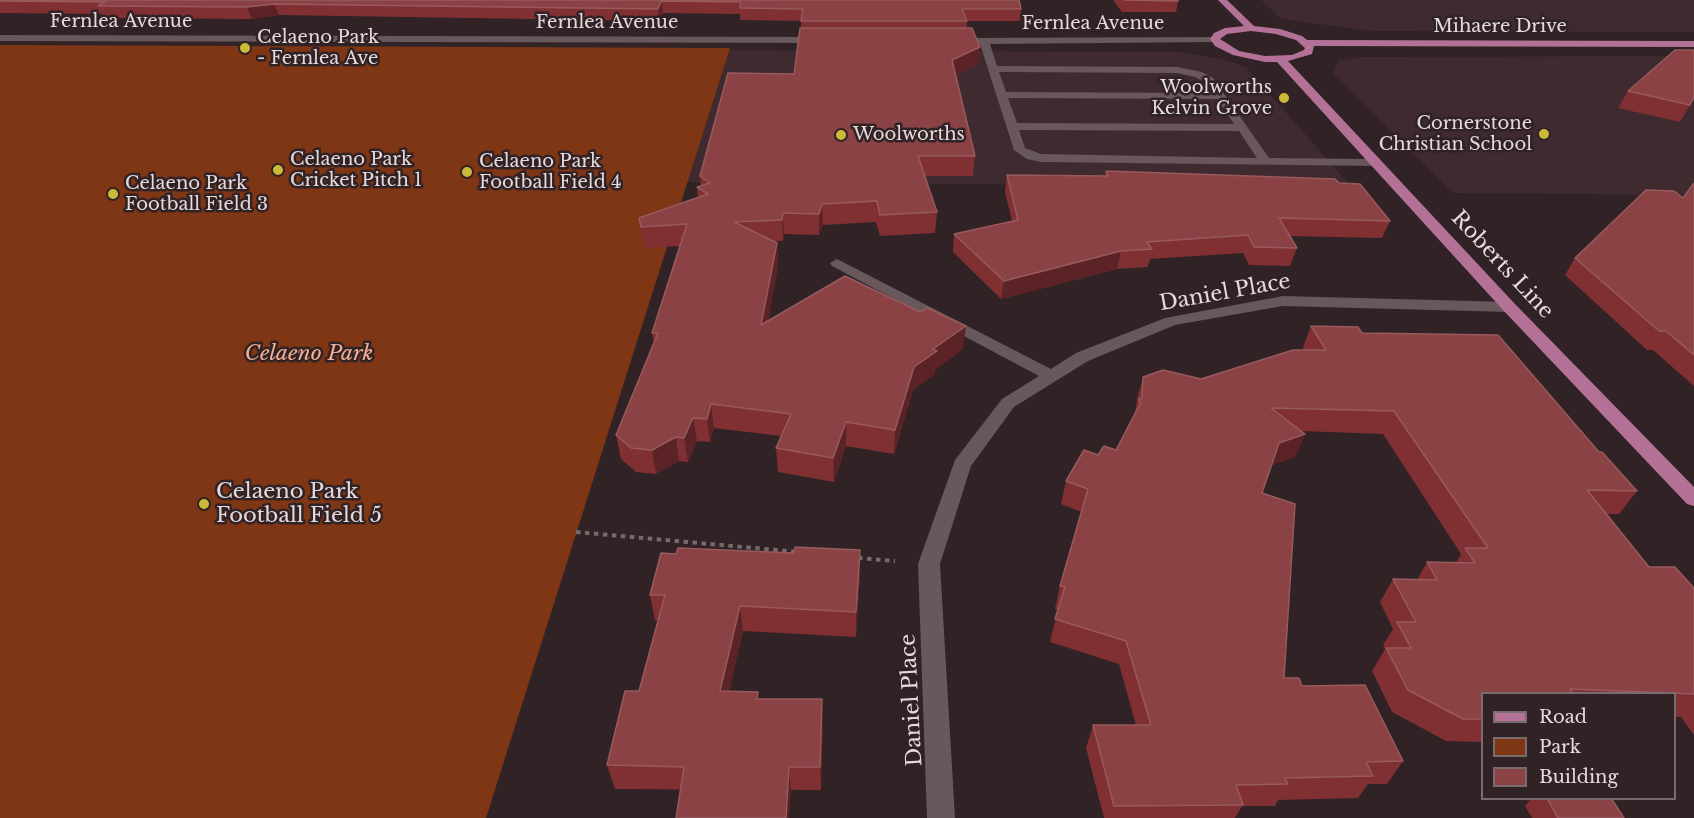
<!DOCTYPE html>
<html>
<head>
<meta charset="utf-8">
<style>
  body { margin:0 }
  #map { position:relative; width:1694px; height:818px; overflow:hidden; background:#302225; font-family:"Libre Baskerville",serif }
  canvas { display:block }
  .legend { position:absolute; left:1481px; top:692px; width:195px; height:108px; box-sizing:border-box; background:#302225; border:2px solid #786c6e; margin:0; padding:8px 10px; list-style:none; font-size:18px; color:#e4dadc }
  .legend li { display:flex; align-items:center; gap:12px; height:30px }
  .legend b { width:30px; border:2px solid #786c6e }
</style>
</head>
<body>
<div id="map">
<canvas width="1694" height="818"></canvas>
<ul class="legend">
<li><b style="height:8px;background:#b47198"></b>Road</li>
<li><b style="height:16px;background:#7f3614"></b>Park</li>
<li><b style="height:16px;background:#8a4245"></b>Building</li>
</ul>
</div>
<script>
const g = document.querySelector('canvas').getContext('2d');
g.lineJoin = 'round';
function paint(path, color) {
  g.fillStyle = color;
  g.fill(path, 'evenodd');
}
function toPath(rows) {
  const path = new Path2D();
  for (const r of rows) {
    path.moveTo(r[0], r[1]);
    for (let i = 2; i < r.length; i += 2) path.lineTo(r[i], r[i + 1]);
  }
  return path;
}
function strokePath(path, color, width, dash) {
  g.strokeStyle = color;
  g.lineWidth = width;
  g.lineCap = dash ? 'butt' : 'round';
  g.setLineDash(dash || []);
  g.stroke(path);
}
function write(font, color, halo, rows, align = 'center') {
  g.font = font + ' "Libre Baskerville",serif';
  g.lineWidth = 5;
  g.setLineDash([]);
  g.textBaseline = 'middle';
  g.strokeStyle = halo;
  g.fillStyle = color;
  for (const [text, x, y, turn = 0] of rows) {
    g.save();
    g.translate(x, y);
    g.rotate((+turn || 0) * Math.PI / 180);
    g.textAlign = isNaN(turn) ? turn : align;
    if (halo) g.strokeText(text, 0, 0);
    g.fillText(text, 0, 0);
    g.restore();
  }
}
paint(toPath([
  [1261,0,1694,0,1694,32,1371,31,1281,19],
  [729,50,1178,52,1226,60,1246,67,1352,187,687,182],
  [1694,56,1694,195,1453,193,1333,74,1338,61,1361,57]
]), '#3e2a2f');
paint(toPath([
  [0,45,730,48,486,818,0,818]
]), '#7f3614');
strokePath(toPath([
  [576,532,799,552],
  [858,558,895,561]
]), '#766a6c', 4, [4.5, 4.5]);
paint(toPath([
  [0,35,823,37,828,40,823,43,0,41,0,35],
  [1218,37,1220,39,1215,42,990,44,997,66,1177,67,1202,72,1213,78,1269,158,1376,159,1382,163,1380,166,1041,162,1027,159,1014,150,980,44,953,44,948,41,953,38,1218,37],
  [999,72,1177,73,1195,77,1205,82,1212,93,1006,92,999,72],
  [1008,98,1217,99,1234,124,1017,123,1008,98],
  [1019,130,1239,131,1257,158,1041,154,1025,148,1019,130],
  [837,259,1051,369,1076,353,1165,318,1283,296,1509,302,1517,307,1509,312,1283,306,1175,325,1088,361,1014,407,971,466,940,564,955,818,927,818,918,564,955,460,1002,399,1039,376,832,266,830,263,837,259]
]), '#68575b');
paint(toPath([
  [1218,0,1227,0,1254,26,1280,29,1302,36,1307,40,1694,41,1694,47,1314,46,1312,54,1288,61,1515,304,1694,487,1694,506,1687,504,1503,310,1277,62,1265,62,1233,55,1215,46,1210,39,1214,33,1225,28,1244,26,1218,0],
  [1251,31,1276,34,1296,40,1305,48,1304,50,1292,55,1265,56,1239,51,1220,39,1227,34,1251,31]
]), '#b47198');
paint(toPath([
  [0,0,1019,0,1021,9,1020,21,967,21,967,28,980,47,978,64,956,75,975,156,973,176,924,176,937,212,935,233,880,236,876,222,823,225,819,235,784,234,783,241,774,241,777,243,778,265,768,321,963,349,935,370,935,374,913,390,894,454,846,446,834,482,778,472,776,448,781,436,714,428,710,442,697,441,688,462,679,461,656,474,636,472,621,459,616,435,654,343,652,333,680,246,644,248,639,218,698,197,697,187,701,186,700,176,794,74,801,28,801,21,740,20,740,14,663,13,659,21,279,15,252,19,104,18,102,14,0,13],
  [1113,0,1178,0,1178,1,1176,12,1122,12],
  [1628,91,1690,105,1680,122,1618,108],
  [1106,171,1339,183,1390,221,1382,238,1289,236,1297,248,1290,266,1249,265,1243,253,1150,259,1148,267,1117,269,1001,299,953,252,954,234,1012,221,1005,192,1007,175,1105,176],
  [1694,183,1694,386,1653,350,1647,350,1565,275,1575,258,1683,198],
  [1311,326,1362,333,1599,452,1637,491,1619,514,1606,514,1649,567,1694,588,1694,735,1681,717,1674,717,1674,693,1482,693,1482,742,1446,741,1392,712,1372,671,1385,649,1383,645,1393,629,1380,602,1393,579,1417,580,1427,562,1456,563,1461,554,1383,434,1301,431,1305,434,1295,457,1271,465,1262,493,1284,678,1302,686,1403,761,1387,784,1368,784,1358,798,1278,800,1275,806,1242,806,1235,818,1104,818,1086,748,1093,725,1136,725,1119,664,1050,642,1058,610,1055,609,1060,586,1082,512,1061,504,1066,481,1098,455,1116,450,1135,414,1136,408,1137,399,1143,377,1201,379,1304,350,1303,347],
  [860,574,856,637,743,631,729,691,758,692,758,699,823,723,821,790,615,789,607,765,639,691,658,620,655,620,650,595],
  [1532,798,1611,798,1624,818,1532,818,1525,806]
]), '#803033');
paint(toPath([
  [661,1,663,13,659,21,658,9],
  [274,4,279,15,252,19,247,7],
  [980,47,978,64,951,77,952,60],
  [822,204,823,225,819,235,819,214],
  [783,213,784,234,783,241,782,220],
  [777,243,778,265,763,348,761,325],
  [1121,251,1117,269,1001,299,1004,281],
  [966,326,963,349,935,370,935,374,913,390,894,454,895,430,914,367,933,349],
  [711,404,714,428,710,442,707,419],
  [693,418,697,441,688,462,684,438],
  [846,422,846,446,834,482,833,458],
  [1305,434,1295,457,1270,466,1279,443],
  [676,437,679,461,656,474,652,450],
  [860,550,860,574,856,637,856,612],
  [740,606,743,631,724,715,720,691],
  [822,699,823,723,821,790,820,767],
  [789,767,791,791,789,818,786,818]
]), '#5b2326');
const building = toPath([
  [0,0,1019,0,1021,9,962,9,967,21,801,21,803,9,740,8,741,2,661,1,658,9,274,4,247,7,98,6,105,2,0,1,0,0],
  [1124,0,1178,0,1178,1,1124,0],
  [800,28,972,28,980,47,952,60,975,156,918,156,937,212,880,215,877,201,822,204,819,214,783,213,782,220,734,222,777,243,761,325,845,276,920,312,927,308,966,326,933,349,937,351,914,367,895,430,846,422,833,458,776,448,791,414,711,404,707,419,693,418,684,438,676,437,652,450,631,448,616,435,658,333,652,333,687,224,641,227,639,218,708,194,697,187,710,183,700,176,728,73,794,74,800,28],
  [1675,50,1694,50,1694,97,1690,105,1628,91,1675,50],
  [1106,171,1335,179,1339,183,1360,184,1390,221,1279,218,1297,248,1254,247,1248,235,1147,242,1152,249,1121,251,1004,281,954,234,1018,220,1007,175,1108,176,1106,171],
  [1694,183,1694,355,1666,331,1659,331,1575,258,1646,190,1674,191,1683,198,1694,183],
  [1311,326,1358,327,1362,333,1498,335,1599,452,1602,452,1637,491,1587,490,1649,567,1675,567,1694,588,1694,694,1570,689,1573,693,1482,693,1482,719,1463,719,1408,690,1386,648,1411,648,1397,622,1416,622,1393,579,1437,580,1427,562,1475,563,1465,548,1488,548,1394,411,1271,408,1305,434,1279,443,1262,493,1295,504,1284,678,1299,678,1302,686,1365,685,1403,761,1366,762,1373,776,1285,778,1288,784,1236,785,1243,805,1114,806,1093,725,1151,725,1126,641,1055,619,1065,587,1060,586,1088,489,1066,481,1084,450,1098,455,1104,446,1116,450,1140,404,1139,399,1142,398,1143,377,1163,370,1201,379,1293,350,1326,350,1311,326],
  [795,547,860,550,856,612,740,606,720,691,758,692,757,699,822,699,820,767,789,767,786,818,676,818,684,767,607,765,625,691,639,691,665,595,650,595,661,553,676,554,678,548,794,553,795,547],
  [1547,798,1611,798,1624,818,1558,818,1547,798]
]);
paint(building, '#8a4245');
strokePath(building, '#985a5d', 1.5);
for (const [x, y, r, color] of [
  [245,48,6,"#cbba39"],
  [1284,98,6,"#cbba39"],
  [1544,134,6,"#cbba39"],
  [841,135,6,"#cbba39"],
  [278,170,6,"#cbba39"],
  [467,172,6,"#cbba39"],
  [113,194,6,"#cbba39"],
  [204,504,6,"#cbba39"]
]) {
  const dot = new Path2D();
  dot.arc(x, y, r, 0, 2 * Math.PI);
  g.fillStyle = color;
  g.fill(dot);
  strokePath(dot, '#302225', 2);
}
write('18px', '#e4dadc', '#302225', [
  ["Fernlea Avenue",121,22],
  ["Fernlea Avenue",607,23],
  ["Fernlea Avenue",1093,24],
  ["Mihaere Drive",1500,27]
]);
write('18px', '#e4dadc', '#302225', [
  ["Celaeno Park",257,38],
  ["- Fernlea Ave",257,59],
  ["Woolworths",1272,88,"right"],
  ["Kelvin Grove",1272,109,"right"],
  ["Cornerstone",1532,124,"right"],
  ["Christian School",1532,145,"right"],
  ["Woolworths",853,135],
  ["Celaeno Park",290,160],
  ["Cricket Pitch 1",290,181],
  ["Celaeno Park",479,162],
  ["Football Field 4",479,183],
  ["Celaeno Park",125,184],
  ["Football Field 3",125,205]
], 'left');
write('21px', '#e4dadc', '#302225', [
  ["Roberts Line",1502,265,47],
  ["Daniel Place",1225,293,-10],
  ["Daniel Place",912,700,-93]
]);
write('italic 21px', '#f3af94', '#302225', [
  ["Celaeno Park",309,354]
]);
write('21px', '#e4dadc', '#302225', [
  ["Celaeno Park",216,492],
  ["Football Field 5",216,516]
], 'left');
</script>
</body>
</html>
